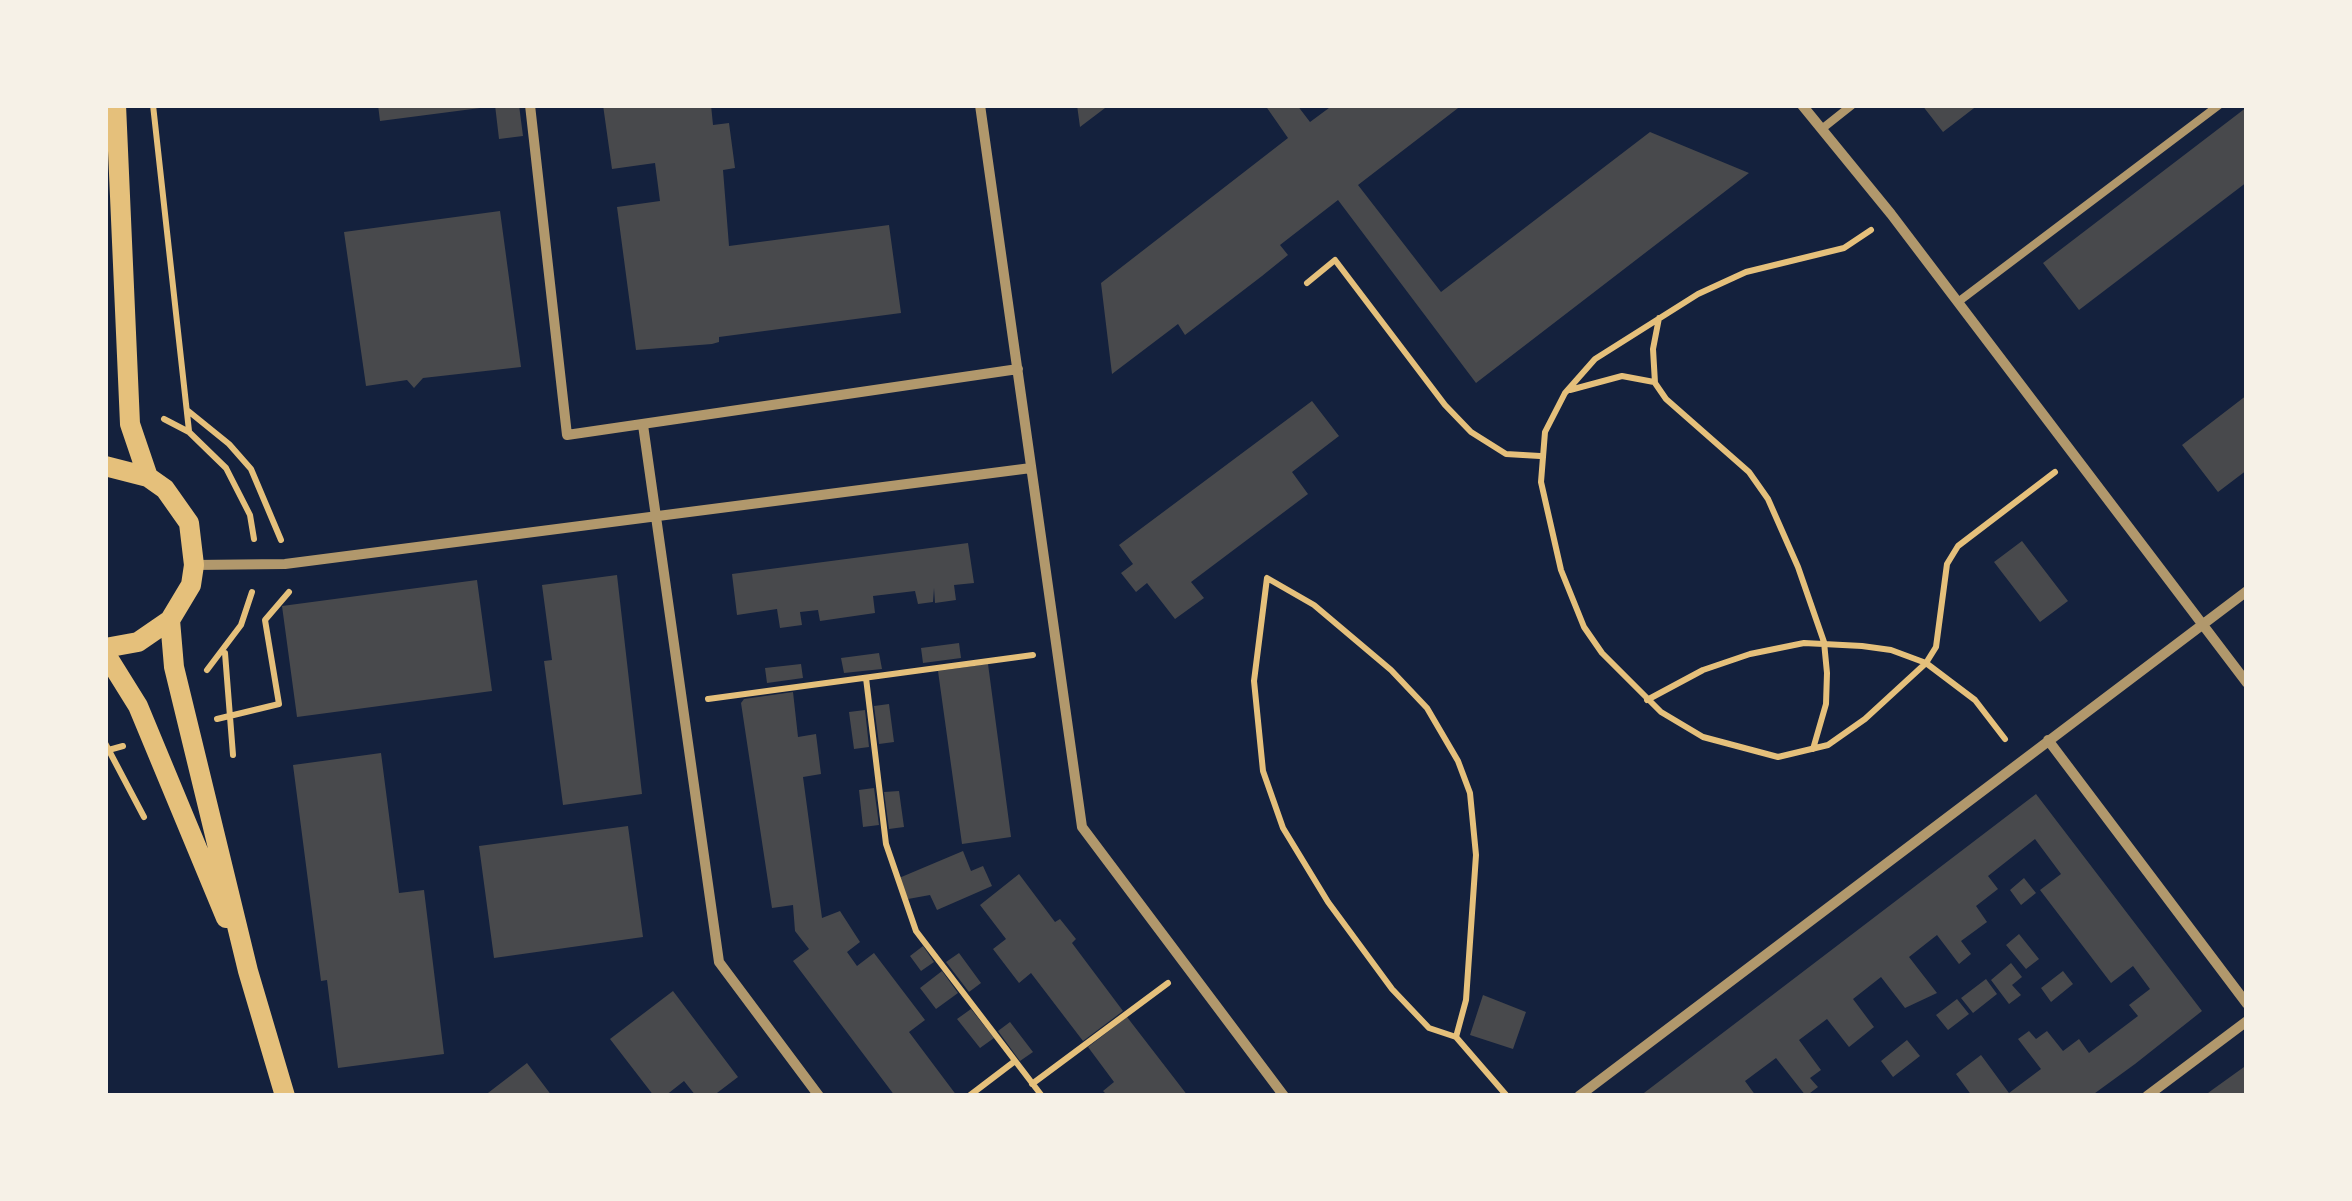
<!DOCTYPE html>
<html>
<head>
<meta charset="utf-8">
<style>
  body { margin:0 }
  #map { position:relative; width:2352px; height:1201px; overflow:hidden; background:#14213d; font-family:"Public Sans",sans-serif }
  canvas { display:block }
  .frame { position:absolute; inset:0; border:108px solid #f6f1e7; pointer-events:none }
</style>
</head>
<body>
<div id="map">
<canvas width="2352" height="1201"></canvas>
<div class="frame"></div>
</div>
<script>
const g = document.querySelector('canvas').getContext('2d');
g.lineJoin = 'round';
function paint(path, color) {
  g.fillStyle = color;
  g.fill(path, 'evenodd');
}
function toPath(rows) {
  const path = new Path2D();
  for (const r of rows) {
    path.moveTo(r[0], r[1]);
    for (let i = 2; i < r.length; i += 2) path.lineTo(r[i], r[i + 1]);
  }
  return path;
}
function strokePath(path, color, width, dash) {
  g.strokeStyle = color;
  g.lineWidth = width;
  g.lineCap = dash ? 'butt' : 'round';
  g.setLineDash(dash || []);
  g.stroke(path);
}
paint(toPath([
  [378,105,488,105,488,107,380,121],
  [495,105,519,105,523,136,499,139],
  [603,105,711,105,713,125,729,123,735,168,723,170,729,246,889,225,901,313,719,337,719,342,712,344,636,350,617,207,660,201,655,163,612,169],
  [1077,105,1109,105,1080,127],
  [1265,105,1297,105,1310,122,1333,105,1462,105,1358,185,1441,292,1650,132,1749,173,1476,383,1338,200,1280,245,1288,255,1262,276,1185,335,1178,324,1112,374,1101,283,1288,138],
  [1922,105,1978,105,1943,132],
  [2247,107,2247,182,2079,310,2043,263],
  [500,211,521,367,423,378,414,388,407,380,366,386,344,232],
  [2247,395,2247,470,2218,492,2182,445],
  [1312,401,1339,436,1292,472,1308,494,1191,582,1204,598,1175,619,1147,583,1136,592,1121,573,1133,564,1119,545],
  [2022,541,2068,601,2040,622,1994,562],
  [968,543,974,583,954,585,956,600,935,603,934,588,933,602,918,604,915,591,873,596,875,613,820,621,818,610,800,612,802,625,780,628,777,609,737,615,732,574],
  [617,575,642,794,563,805,544,661,552,660,542,585],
  [477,580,492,691,297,717,282,606],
  [959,643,961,658,923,663,921,648],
  [879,653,882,669,844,673,841,658],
  [801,664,803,678,767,683,765,668],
  [988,664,1011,837,962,844,938,671],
  [793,692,798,737,816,734,821,774,803,777,822,918,840,911,860,942,847,952,857,966,874,953,925,1020,909,1032,957,1096,895,1096,793,961,809,949,795,931,793,905,772,908,741,703,744,699],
  [889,704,894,742,879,744,874,706],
  [865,710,869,747,854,749,849,712],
  [381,753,399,893,424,890,444,1054,338,1068,327,980,321,981,293,765],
  [874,788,879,825,863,827,859,790],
  [899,791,904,827,889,829,884,792],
  [2036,794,2202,1011,2135,1064,2091,1096,1972,1096,1956,1074,1981,1055,2009,1093,2041,1069,2018,1039,2029,1031,2036,1039,2047,1031,2063,1051,2079,1039,2089,1053,2138,1016,2129,1005,2150,989,2133,966,2111,983,2040,890,2061,874,2035,839,1988,876,1998,889,1976,906,1987,922,1961,941,1971,954,1959,964,1937,935,1909,957,1937,993,1905,1008,1881,977,1853,999,1874,1027,1849,1047,1827,1019,1799,1040,1821,1070,1810,1078,1818,1087,1806,1096,1776,1058,1745,1081,1756,1096,1640,1096],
  [628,826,643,937,494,958,479,846],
  [963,851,971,871,983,866,992,886,937,910,930,895,908,899,899,878],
  [1019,874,1055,922,1060,919,1076,939,1072,943,1123,1011,1083,1041,1031,973,1019,983,993,949,1006,939,980,905],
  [2024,878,2036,893,2021,905,2010,890],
  [2019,934,2039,959,2026,969,2006,945],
  [923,946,934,962,921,971,910,956],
  [959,953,981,983,969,992,946,962],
  [2011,963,2022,977,2012,985,2021,995,2009,1004,1991,980],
  [942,971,958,993,936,1009,920,988],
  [2063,971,2073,984,2051,1002,2041,988],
  [1986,979,1997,994,1973,1013,1961,998],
  [673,991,738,1077,713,1096,696,1096,684,1081,665,1096,654,1096,610,1039],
  [1483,995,1526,1012,1513,1049,1470,1035],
  [1957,999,1969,1014,1948,1030,1936,1015],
  [971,1009,994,1038,980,1048,957,1019],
  [1127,1017,1188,1096,1108,1096,1103,1091,1114,1082,1088,1047],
  [1010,1022,1033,1052,1020,1061,998,1031],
  [1907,1040,1920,1056,1893,1077,1881,1061],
  [527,1063,552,1096,484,1096],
  [2244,1067,2247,1096,2204,1096,2212,1090]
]), '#48494c');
strokePath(toPath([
  [153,105,189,431],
  [1871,230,1844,248,1746,272,1698,294,1595,359,1565,393,1545,432,1541,482,1561,570,1584,627,1602,653,1661,712,1703,737,1778,757,1828,745,1865,719,1926,663,1936,647,1947,564,1958,546,2055,472],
  [1307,283,1335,260,1445,405,1471,432,1506,454,1540,456],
  [1659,318,1653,349,1655,383,1666,399,1749,472,1768,499,1798,567,1824,642,1827,673,1826,704,1813,749],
  [1570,390,1622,376,1654,382],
  [187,410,229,444,251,469,281,540],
  [164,419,189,432,226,468,250,515,254,539],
  [225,653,233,755],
  [207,670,241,625,252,592],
  [866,678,886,844,916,931,1042,1096],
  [708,699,1033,655],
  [1647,700,1703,670,1750,654,1804,643,1862,646,1891,650,1926,663,1975,700,2005,739],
  [217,719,279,704,265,620,289,592],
  [105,743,144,817],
  [105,751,123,746],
  [1456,1037,1466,1000,1476,855,1470,793,1458,761,1427,708,1391,670,1314,605,1267,578,1254,681,1263,771,1283,828,1328,902,1392,989,1429,1028,1456,1037,1507,1096],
  [1032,1084,1168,983],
  [969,1096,1015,1061]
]), '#e5c07b', 6);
strokePath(toPath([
  [1823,128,1852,105],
  [1958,302,2219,105]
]), '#b1986c', 8);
strokePath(toPath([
  [530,105,567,435,1018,369],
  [980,105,1082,827,1284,1096],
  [1802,105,1891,214,2247,683],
  [643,425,719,962,819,1096],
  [194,565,285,564,1031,468],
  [2048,740,2247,1004],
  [1579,1096,2247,591],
  [2147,1096,2247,1021]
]), '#b1986c', 10);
strokePath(toPath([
  [116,105,130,424,148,477],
  [105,466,148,477,165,489,189,523,194,565,191,585,170,620,138,642,105,648],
  [170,620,174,667,248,971,285,1096],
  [105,653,138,706,226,918]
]), '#e5c07b', 20);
</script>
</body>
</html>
